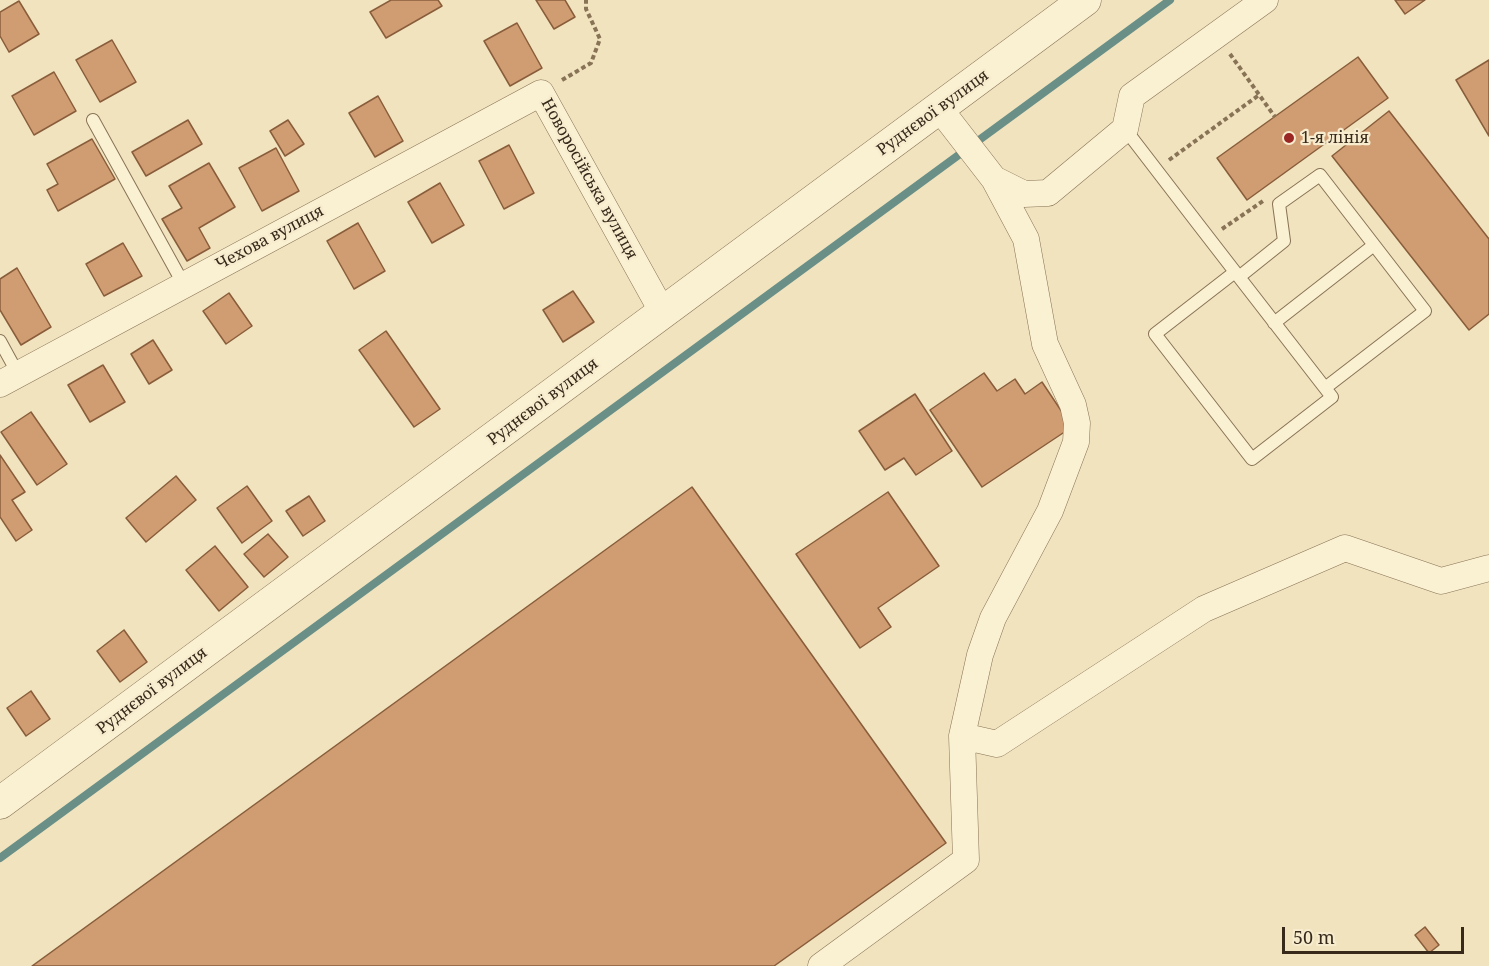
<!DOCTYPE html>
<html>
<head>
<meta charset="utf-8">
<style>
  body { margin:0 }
  #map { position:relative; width:1489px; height:966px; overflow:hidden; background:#f0e3be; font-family:"Noto Serif",serif }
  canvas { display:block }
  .scale { position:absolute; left:1282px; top:927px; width:182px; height:27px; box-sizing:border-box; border:3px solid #372a1b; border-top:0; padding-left:8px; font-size:18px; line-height:21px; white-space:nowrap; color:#372a1b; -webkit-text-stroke:4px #f7ecce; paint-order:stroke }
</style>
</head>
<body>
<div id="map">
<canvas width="1489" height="966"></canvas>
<div class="scale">50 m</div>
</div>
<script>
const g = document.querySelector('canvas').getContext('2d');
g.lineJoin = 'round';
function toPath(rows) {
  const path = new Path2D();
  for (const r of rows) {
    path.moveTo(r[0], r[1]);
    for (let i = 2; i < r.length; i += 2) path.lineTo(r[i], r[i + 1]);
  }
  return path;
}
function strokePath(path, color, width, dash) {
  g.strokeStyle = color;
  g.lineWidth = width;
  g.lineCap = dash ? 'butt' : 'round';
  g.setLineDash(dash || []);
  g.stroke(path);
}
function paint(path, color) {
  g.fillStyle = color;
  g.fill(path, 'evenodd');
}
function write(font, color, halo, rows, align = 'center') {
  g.font = font + ' "Noto Serif",serif';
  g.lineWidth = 4.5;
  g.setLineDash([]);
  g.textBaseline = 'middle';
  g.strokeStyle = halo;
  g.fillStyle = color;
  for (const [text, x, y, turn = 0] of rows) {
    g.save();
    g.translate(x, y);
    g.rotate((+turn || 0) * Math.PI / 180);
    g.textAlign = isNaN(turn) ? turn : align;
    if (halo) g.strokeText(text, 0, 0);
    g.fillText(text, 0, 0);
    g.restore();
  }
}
strokePath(toPath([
  [0,858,1170,0]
]), '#698f87', 8);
const building = toPath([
  [391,0,438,0,442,6,386,38,370,12,391,0],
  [536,0,565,0,575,17,554,29,536,0],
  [1395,0,1425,0,1405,14,1395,0],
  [19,1,39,34,9,52,0,36,0,12,19,1],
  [517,23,542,68,510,86,484,41,517,23],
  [112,40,136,82,100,102,76,60,112,40],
  [1358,57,1388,98,1247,200,1217,158,1358,57],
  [1489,60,1489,136,1456,80,1489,60],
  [54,72,76,111,34,135,12,96,54,72],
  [378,96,403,141,375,157,349,113,378,96],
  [1389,111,1489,239,1489,314,1469,330,1332,156,1389,111],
  [188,120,202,144,146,176,132,152,188,120],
  [288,120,304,144,285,156,270,131,288,120],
  [92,139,115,179,58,211,47,190,58,184,47,164,92,139],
  [509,145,534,193,504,209,479,161,509,145],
  [276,148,299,191,262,211,239,168,276,148],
  [209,163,235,207,199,228,210,248,187,261,162,219,182,208,169,186,209,163],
  [440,183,464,225,432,243,408,202,440,183],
  [358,223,385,271,354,289,327,241,358,223],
  [123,243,142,276,104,296,86,264,123,243],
  [17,268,51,327,21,345,0,310,0,279,17,268],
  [573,291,594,322,563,342,543,310,573,291],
  [229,293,252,326,226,344,203,311,229,293],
  [386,331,440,409,414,427,359,350,386,331],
  [153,340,172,370,149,384,131,354,153,340],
  [103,365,125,402,90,422,68,385,103,365],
  [984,373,997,391,1015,379,1025,394,1042,382,1072,427,982,487,930,410,984,373],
  [915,394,952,451,916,475,904,458,885,470,859,431,915,394],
  [31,412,67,464,37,485,1,432,31,412],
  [0,455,25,492,12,500,32,530,16,541,0,517,0,455],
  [176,476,196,500,146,542,126,518,176,476],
  [247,486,272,521,242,543,217,508,247,486],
  [692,487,946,843,774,966,32,966,692,487],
  [888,492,939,566,878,608,891,627,860,648,796,554,888,492],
  [309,496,325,521,303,536,286,511,309,496],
  [268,534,288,557,264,577,244,554,268,534],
  [215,546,248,587,219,611,186,570,215,546],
  [124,630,147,662,120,682,97,651,124,630],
  [31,691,50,719,26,736,7,708,31,691],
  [1425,927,1439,945,1429,953,1415,935,1425,927]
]);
paint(building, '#d09d72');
strokePath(building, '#895d3b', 1.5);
const service = toPath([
  [93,120,184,285],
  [1125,129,1198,224,1239,277,1332,397,1252,459,1155,334,1235,272],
  [1239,277,1284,241,1279,204,1320,175,1425,311,1325,388],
  [1274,323,1374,245],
  [0,341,18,374]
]);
const minor = toPath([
  [994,179,1024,194,1048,193,1125,129,1132,96,1265,0],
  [0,384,541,93,663,313],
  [962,736,997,744,1204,609,1345,548,1441,581,1489,568],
  [821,966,966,860,962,736,980,655,993,618,1050,511,1076,442,1077,423,1073,405,1045,344,1026,239,994,179,939,108]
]);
const tertiary = toPath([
  [0,803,1085,0]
]);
strokePath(service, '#897356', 14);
strokePath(minor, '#897356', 27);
strokePath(tertiary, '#897356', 33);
strokePath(toPath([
  [1230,54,1275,117],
  [562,80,591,63,600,39,586,9,586,0],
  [1169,160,1259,95],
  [1222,229,1263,201]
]), '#897356', 4, [4.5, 3]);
strokePath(service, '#faf0d2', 12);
strokePath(minor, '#faf0d2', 26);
strokePath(tertiary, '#faf0d2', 32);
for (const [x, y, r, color] of [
  [1289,138,6,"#9a2724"]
]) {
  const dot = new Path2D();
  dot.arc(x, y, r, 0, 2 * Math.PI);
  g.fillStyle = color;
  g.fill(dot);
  strokePath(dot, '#f7ecce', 2);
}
write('16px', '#372a1b', '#f7ecce', [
  ["Руднєвої вулиця",933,113,-36],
  ["Новоросійська вулиця",589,179,61],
  ["Чехова вулиця",270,238,-28],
  ["Руднєвої вулиця",543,402,-37],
  ["Руднєвої вулиця",152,691,-37]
]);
write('16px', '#372a1b', '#f7ecce', [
  ["1-я лінія",1301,138]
], 'left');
</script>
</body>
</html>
